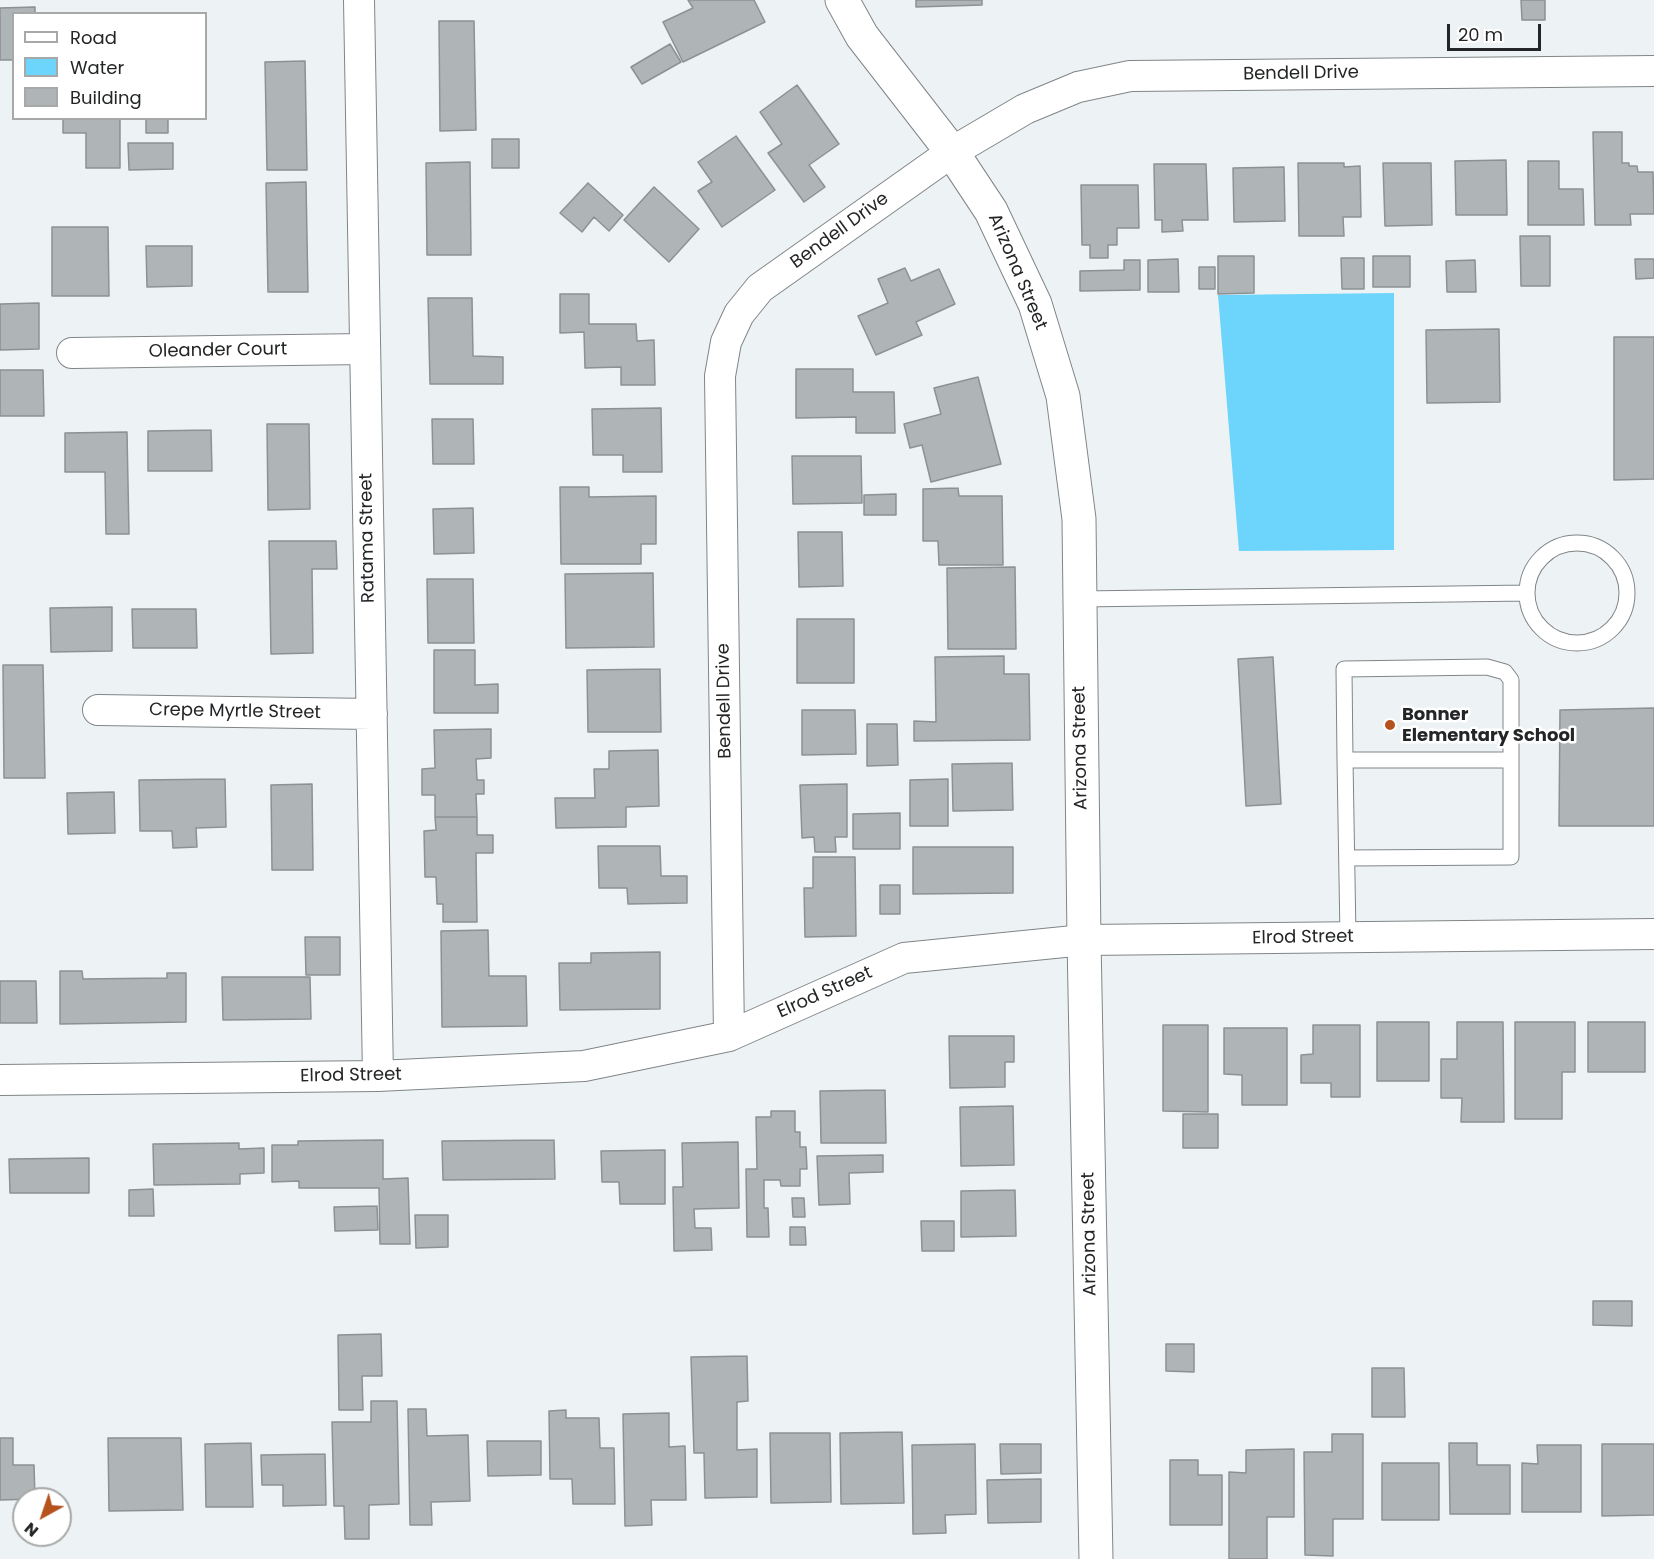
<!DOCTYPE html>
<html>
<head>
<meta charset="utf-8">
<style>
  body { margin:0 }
  #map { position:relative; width:1654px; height:1559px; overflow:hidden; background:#edf3f5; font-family:Poppins,sans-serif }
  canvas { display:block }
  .legend { position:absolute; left:12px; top:12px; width:195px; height:108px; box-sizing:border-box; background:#fff; border:2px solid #a7a8a8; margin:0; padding:8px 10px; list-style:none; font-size:18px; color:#232526 }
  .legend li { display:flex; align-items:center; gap:12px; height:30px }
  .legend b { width:30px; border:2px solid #a7a8a8 }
  .north { position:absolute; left:12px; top:1487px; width:60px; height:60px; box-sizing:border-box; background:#fff; border:2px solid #a7a8a8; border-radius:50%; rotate:220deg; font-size:16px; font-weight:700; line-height:24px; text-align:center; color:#232526 }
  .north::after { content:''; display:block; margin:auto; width:21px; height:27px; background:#b6521d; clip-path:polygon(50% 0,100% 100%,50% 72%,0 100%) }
  .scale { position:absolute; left:1447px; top:24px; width:94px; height:27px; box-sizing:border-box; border:3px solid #232526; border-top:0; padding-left:8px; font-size:18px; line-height:21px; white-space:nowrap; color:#232526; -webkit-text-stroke:4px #fff; paint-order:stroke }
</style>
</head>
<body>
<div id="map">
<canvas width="1654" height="1559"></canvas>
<ul class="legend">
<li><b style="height:8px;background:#fff"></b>Road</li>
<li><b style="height:16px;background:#6dd5fc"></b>Water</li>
<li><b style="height:16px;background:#afb5b7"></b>Building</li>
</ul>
<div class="north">N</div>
<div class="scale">20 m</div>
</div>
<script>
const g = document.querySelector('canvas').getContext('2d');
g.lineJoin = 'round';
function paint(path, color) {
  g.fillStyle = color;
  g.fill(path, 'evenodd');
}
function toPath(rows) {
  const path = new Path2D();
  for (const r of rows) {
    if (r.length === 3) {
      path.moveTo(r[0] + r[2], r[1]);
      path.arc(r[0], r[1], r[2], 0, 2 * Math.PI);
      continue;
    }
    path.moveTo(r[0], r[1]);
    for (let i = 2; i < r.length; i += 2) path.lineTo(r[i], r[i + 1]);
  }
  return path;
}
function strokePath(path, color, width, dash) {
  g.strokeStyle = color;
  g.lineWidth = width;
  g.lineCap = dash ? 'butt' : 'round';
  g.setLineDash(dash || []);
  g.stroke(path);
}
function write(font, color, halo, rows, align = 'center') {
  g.font = font + ' Poppins,sans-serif';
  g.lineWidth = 5;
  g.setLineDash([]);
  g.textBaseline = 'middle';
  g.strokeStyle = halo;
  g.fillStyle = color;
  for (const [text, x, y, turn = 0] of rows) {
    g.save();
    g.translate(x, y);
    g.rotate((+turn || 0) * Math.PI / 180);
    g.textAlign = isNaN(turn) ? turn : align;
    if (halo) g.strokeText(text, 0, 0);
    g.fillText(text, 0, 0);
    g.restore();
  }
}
paint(toPath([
  [1394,293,1394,550,1239,551,1218,295]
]), '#6dd5fc');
const building = toPath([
  [688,0,754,0,765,22,683,62,663,22,693,8,688,0],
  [916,0,982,0,982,5,916,7,916,0],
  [1521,0,1545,0,1545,20,1522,20,1521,0],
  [35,7,35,14,14,14,14,60,0,60,0,8,35,7],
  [439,21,474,21,476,130,440,131,439,21],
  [670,44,681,62,642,84,631,67,670,44],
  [305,61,307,170,267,170,265,62,305,61],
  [797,85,839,144,809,165,825,187,804,202,768,153,782,144,760,112,797,85],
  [63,118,120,118,120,168,86,168,86,133,63,133,63,118],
  [146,118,168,118,168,133,146,133,146,118],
  [1593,132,1622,132,1622,163,1629,163,1629,166,1637,166,1638,172,1653,172,1654,214,1630,214,1631,225,1595,225,1593,132],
  [736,136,775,190,722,227,698,191,712,182,698,162,736,136],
  [492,139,519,139,519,168,492,168,492,139],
  [128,143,173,143,173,169,129,170,128,143],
  [1506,160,1507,215,1456,215,1455,161,1506,160],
  [1528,161,1559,161,1559,189,1583,189,1584,225,1528,225,1528,161],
  [470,162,471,255,427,255,426,163,470,162],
  [1298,163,1344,163,1344,167,1360,166,1361,217,1343,217,1344,236,1299,236,1298,163],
  [1383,163,1431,163,1432,225,1385,226,1383,163],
  [1154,164,1206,164,1208,220,1182,220,1183,231,1162,232,1162,220,1155,220,1154,164],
  [1284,167,1285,221,1234,222,1233,168,1284,167],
  [306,182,308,292,268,292,266,183,306,182],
  [588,183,623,215,609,231,594,217,582,232,560,213,588,183],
  [1081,185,1138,185,1139,228,1117,228,1117,245,1108,245,1108,258,1090,258,1090,245,1082,245,1081,185],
  [654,187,699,229,669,262,624,220,654,187],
  [52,227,108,227,109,296,52,296,52,227],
  [1520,236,1550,236,1550,286,1521,286,1520,236],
  [146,246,192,246,192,286,147,287,146,246],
  [1218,256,1254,256,1254,293,1218,294,1218,256],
  [1373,256,1410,256,1410,287,1373,287,1373,256],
  [1341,258,1364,258,1364,289,1342,289,1341,258],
  [1178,259,1179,292,1148,292,1148,260,1178,259],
  [1635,259,1654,259,1654,278,1636,279,1635,259],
  [1124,260,1140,260,1140,290,1080,291,1080,271,1124,270,1124,260],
  [1475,260,1476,292,1447,292,1446,261,1475,260],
  [1199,267,1215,267,1215,289,1199,289,1199,267],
  [905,268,911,281,939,269,955,304,916,322,922,335,876,355,858,316,888,303,878,279,905,268],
  [560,294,589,294,589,324,636,324,637,341,654,340,655,385,621,385,621,367,585,368,584,332,560,333,560,294],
  [428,298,472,298,473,356,503,357,503,384,430,384,428,298],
  [39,303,39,349,0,350,0,304,39,303],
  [1499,329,1500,402,1427,403,1426,330,1499,329],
  [1614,337,1654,337,1654,479,1614,480,1614,337],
  [796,369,853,369,853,392,894,392,895,433,856,433,856,417,796,418,796,369],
  [0,370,43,370,44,416,0,416,0,370],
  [978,377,1001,464,931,482,922,445,910,448,904,424,941,414,934,388,978,377],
  [661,408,662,472,623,472,623,455,593,455,592,409,661,408],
  [432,419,473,419,474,464,433,464,432,419],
  [267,424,309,424,310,509,268,510,267,424],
  [211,430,212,471,148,471,148,431,211,430],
  [127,432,129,534,106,534,105,472,65,472,65,433,127,432],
  [792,456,861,456,862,503,793,504,792,456],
  [560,487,589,487,589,497,656,496,656,544,641,544,641,564,561,564,560,487],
  [958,488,959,496,1002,496,1003,565,939,565,938,541,923,541,923,489,958,488],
  [896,494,896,515,864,515,864,495,896,494],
  [473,508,474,553,434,554,433,509,473,508],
  [798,532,842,532,843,586,799,587,798,532],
  [269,541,336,541,337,569,312,569,313,653,271,654,269,541],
  [1015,567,1016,649,948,649,947,568,1015,567],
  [653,573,654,647,566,648,565,574,653,573],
  [427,579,473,579,474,643,428,643,427,579],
  [112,607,112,651,51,652,50,608,112,607],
  [132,609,196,609,197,648,133,648,132,609],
  [797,619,854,619,854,683,797,683,797,619],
  [434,650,475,650,475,685,498,684,498,713,434,713,434,650],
  [1004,656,1004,674,1029,674,1030,740,914,741,914,721,936,722,935,657,1004,656],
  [1273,657,1281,804,1246,806,1238,659,1273,657],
  [3,665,43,665,45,778,4,778,3,665],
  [660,669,661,732,588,732,587,670,660,669],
  [1654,708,1654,826,1559,826,1560,710,1654,708],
  [802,710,855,710,856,754,802,755,802,710],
  [867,724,897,724,898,765,867,766,867,724],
  [491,729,491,758,476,759,477,780,484,780,484,794,476,794,477,817,435,817,435,795,422,795,422,769,435,768,434,730,491,729],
  [658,750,659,806,626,807,626,827,556,828,555,798,595,798,594,769,609,769,609,751,658,750],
  [1012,763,1013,810,953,811,952,764,1012,763],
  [225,779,226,827,196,828,197,847,173,848,172,831,140,831,139,780,225,779],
  [948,779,948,826,910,826,910,780,948,779],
  [312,784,313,870,272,870,271,785,312,784],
  [847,784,847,837,835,837,836,852,815,852,814,837,802,838,800,785,847,784],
  [114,792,115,833,68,834,67,793,114,792],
  [900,813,900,849,853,849,853,814,900,813],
  [435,817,477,817,477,835,493,835,493,853,476,853,477,922,443,922,443,904,437,904,436,877,425,877,424,831,436,830,435,817],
  [598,846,660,846,661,876,687,876,687,903,628,904,627,888,599,888,598,846],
  [913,847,1013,847,1013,893,913,894,913,847],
  [813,857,855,857,856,936,805,937,804,888,813,888,813,857],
  [880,885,900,885,900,914,880,914,880,885],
  [488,930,489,976,526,976,527,1026,442,1027,441,931,488,930],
  [305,937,340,937,340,975,306,975,305,937],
  [660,952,660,1009,560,1010,559,963,591,963,591,953,660,952],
  [60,971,82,971,83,979,167,978,167,973,186,973,186,1022,60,1024,60,971],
  [222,977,310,977,311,1019,223,1020,222,977],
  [0,981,36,981,37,1023,0,1023,0,981],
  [1377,1022,1429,1022,1429,1081,1377,1081,1377,1022],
  [1457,1022,1503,1022,1504,1122,1461,1122,1462,1098,1441,1098,1441,1059,1457,1059,1457,1022],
  [1515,1022,1575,1022,1575,1072,1562,1072,1562,1119,1515,1119,1515,1022],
  [1588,1022,1645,1022,1645,1072,1588,1072,1588,1022],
  [1163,1025,1208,1025,1208,1112,1163,1111,1163,1025],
  [1313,1025,1360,1025,1360,1097,1331,1097,1331,1083,1301,1083,1301,1055,1313,1054,1313,1025],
  [1224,1028,1287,1028,1287,1105,1242,1105,1242,1075,1224,1074,1224,1028],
  [949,1036,1014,1036,1014,1062,1005,1062,1005,1087,950,1088,949,1036],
  [885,1090,886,1143,821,1143,820,1091,885,1090],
  [1013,1106,1014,1165,961,1166,960,1107,1013,1106],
  [771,1111,795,1111,795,1132,800,1132,800,1147,806,1147,807,1169,800,1169,800,1186,781,1186,780,1180,764,1180,764,1208,768,1208,769,1237,747,1237,746,1169,757,1169,756,1117,771,1117,771,1111],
  [1183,1114,1218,1114,1218,1148,1183,1148,1183,1114],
  [383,1140,383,1179,408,1178,410,1244,380,1244,379,1188,299,1188,299,1181,272,1182,272,1145,298,1145,298,1141,383,1140],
  [554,1140,555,1179,443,1180,442,1141,554,1140],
  [738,1142,739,1208,694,1209,695,1228,711,1228,712,1250,674,1251,673,1187,683,1187,682,1143,738,1142],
  [239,1143,239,1149,264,1148,264,1173,240,1174,240,1184,154,1185,153,1144,239,1143],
  [665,1150,665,1204,620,1204,619,1182,602,1182,601,1151,665,1150],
  [883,1155,883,1172,849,1173,850,1204,819,1205,817,1156,883,1155],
  [89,1158,89,1193,10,1193,9,1159,89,1158],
  [153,1189,154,1216,129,1216,129,1190,153,1189],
  [1015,1190,1016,1236,961,1237,961,1191,1015,1190],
  [792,1198,804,1198,805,1217,793,1217,792,1198],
  [377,1206,378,1230,335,1231,334,1207,377,1206],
  [415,1215,448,1215,448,1247,416,1248,415,1215],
  [921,1221,954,1221,954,1251,922,1251,921,1221],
  [790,1227,805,1227,806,1245,790,1245,790,1227],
  [1593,1301,1632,1301,1632,1326,1593,1325,1593,1301],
  [381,1334,382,1376,362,1376,363,1410,339,1410,338,1335,381,1334],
  [1166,1344,1194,1344,1194,1372,1166,1371,1166,1344],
  [747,1356,748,1401,737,1402,737,1450,757,1449,757,1497,705,1498,704,1453,694,1453,691,1357,747,1356],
  [1372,1368,1404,1368,1405,1417,1372,1417,1372,1368],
  [371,1401,397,1401,399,1504,369,1505,369,1539,345,1539,344,1506,334,1506,332,1422,371,1422,371,1401],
  [408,1409,426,1409,427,1436,468,1435,470,1501,431,1502,432,1525,410,1525,408,1409],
  [566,1410,566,1418,599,1418,600,1448,614,1448,615,1504,573,1504,572,1479,550,1479,549,1411,566,1410],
  [669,1413,669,1447,685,1446,686,1500,651,1500,652,1525,625,1526,623,1414,669,1413],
  [902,1432,904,1503,841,1504,840,1433,902,1432],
  [770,1433,830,1433,831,1502,771,1503,770,1433],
  [1332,1434,1363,1434,1363,1519,1333,1519,1333,1556,1305,1555,1304,1452,1332,1452,1332,1434],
  [0,1438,13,1438,13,1465,34,1465,35,1499,0,1500,0,1438],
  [108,1438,181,1438,183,1510,109,1511,108,1438],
  [487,1441,541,1441,541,1475,488,1476,487,1441],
  [251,1443,253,1507,206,1507,205,1444,251,1443],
  [1449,1443,1477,1443,1477,1465,1510,1465,1510,1514,1450,1514,1449,1443],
  [975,1444,976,1514,945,1515,946,1533,913,1534,912,1445,975,1444],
  [1000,1444,1041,1444,1041,1473,1001,1474,1000,1444],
  [1602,1444,1654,1444,1654,1515,1602,1516,1602,1444],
  [1537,1445,1581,1445,1581,1512,1522,1512,1522,1463,1538,1464,1537,1445],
  [1294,1449,1294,1517,1267,1517,1267,1559,1229,1559,1229,1472,1246,1473,1246,1450,1294,1449],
  [325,1454,326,1505,283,1506,283,1485,262,1485,261,1455,325,1454],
  [1170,1460,1198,1460,1198,1475,1222,1475,1222,1525,1170,1525,1170,1460],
  [1382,1463,1439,1463,1439,1520,1382,1520,1382,1463],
  [1041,1479,1041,1522,988,1523,987,1480,1041,1479]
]);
paint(building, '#afb5b7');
strokePath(building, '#8c9193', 1.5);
const lane = toPath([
  [1577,593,50],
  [1080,599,1527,593],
  [1345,760,1511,760],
  [1347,858,1511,857,1511,680,1505,672,1487,667,1344,669,1345,760,1348,937]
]);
const street = toPath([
  [359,0,378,1076],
  [72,353,364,349],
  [98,710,372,714],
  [729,1036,720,376,726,342,739,314,760,288,952,152,1025,109,1078,87,1130,76,1654,71],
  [0,1080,378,1076,584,1066,729,1036,904,958,1084,940,1654,934]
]);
const secondary = toPath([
  [842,0,862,36,952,152,991,211,1035,304,1063,396,1079,519,1084,940,1096,1559]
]);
strokePath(lane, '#808587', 17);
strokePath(street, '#808587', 32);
strokePath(secondary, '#808587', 35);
strokePath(lane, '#fff', 15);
strokePath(street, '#fff', 30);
strokePath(secondary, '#fff', 33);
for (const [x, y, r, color] of [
  [1390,725,6,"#b6521d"]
]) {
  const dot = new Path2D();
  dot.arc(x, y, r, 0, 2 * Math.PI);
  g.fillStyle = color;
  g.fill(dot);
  strokePath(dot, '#fff', 2);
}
write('18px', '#232526', '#fff', [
  ["Bendell Drive",1301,74,-1],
  ["Bendell Drive",840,231,-36],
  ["Arizona Street",1017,272,67],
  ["Oleander Court",218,351,-1],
  ["Ratama Street",368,538,-91],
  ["Bendell Drive",725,701,-91],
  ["Crepe Myrtle Street",235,712,1],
  ["Arizona Street",1081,748,-91],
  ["Elrod Street",1303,938,-1],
  ["Elrod Street",825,993,-24],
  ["Elrod Street",351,1076,-1],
  ["Arizona Street",1090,1234,-91]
]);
write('bold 18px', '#232526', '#fff', [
  ["Bonner",1402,715],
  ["Elementary School",1402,736]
], 'left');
</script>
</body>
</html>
